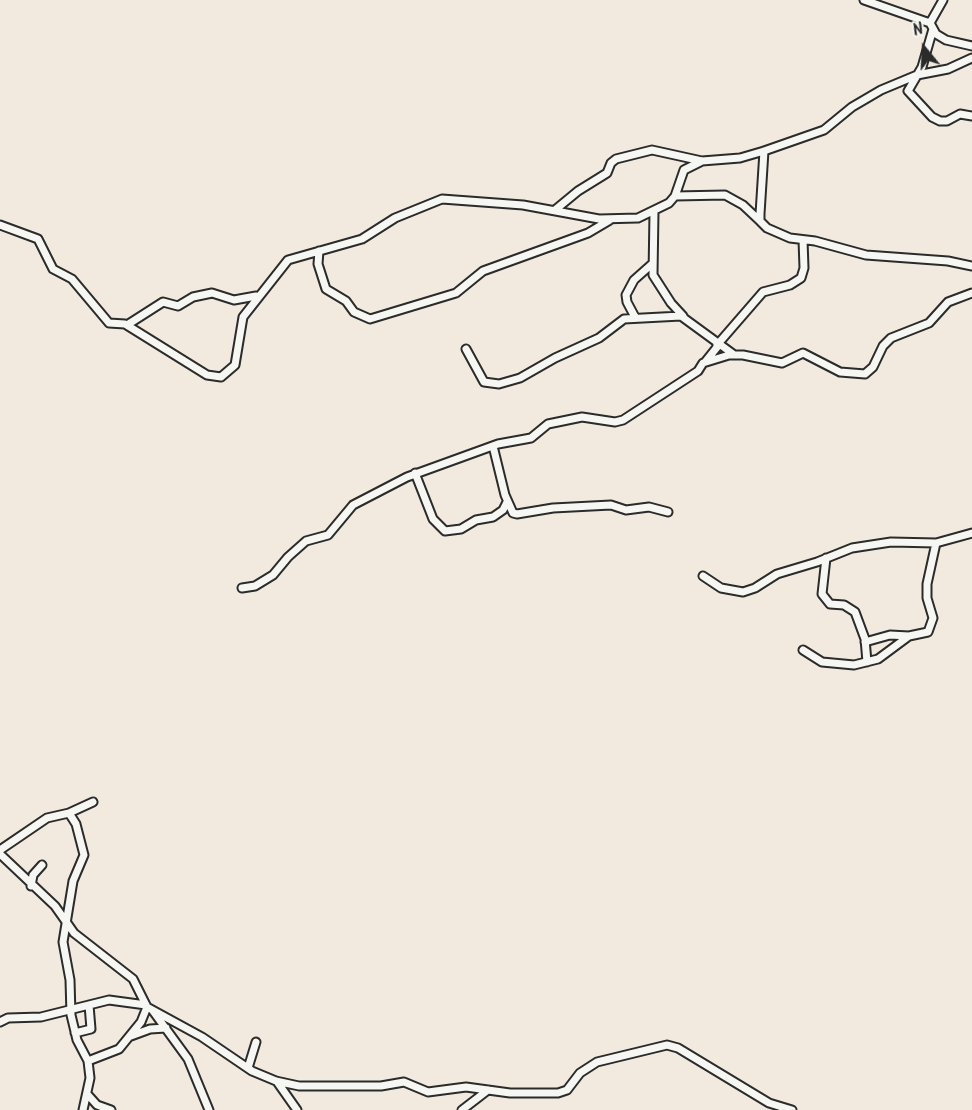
<!DOCTYPE html>
<html>
<head>
<meta charset="utf-8">
<style>
  body { margin:0 }
  #map { position:relative; width:972px; height:1110px; overflow:hidden; background:#f2eadf; font-family:Kalam,sans-serif }
  canvas { display:block }
  .north { position:absolute; left:894px; top:18px; width:60px; height:60px; -webkit-text-stroke:4px #f6f6f2; paint-order:stroke; rotate:342deg; font-size:16px; font-weight:700; line-height:24px; text-align:center; color:#2b2b2b }
  .north::after { content:''; display:block; margin:auto; width:21px; height:27px; background:#2b2b2b; clip-path:polygon(50% 0,100% 100%,50% 72%,0 100%) }
</style>
</head>
<body>
<div id="map">
<canvas width="972" height="1110"></canvas>
<div class="north">N</div>
</div>
<script>
const g = document.querySelector('canvas').getContext('2d');
g.lineJoin = 'round';
function toPath(rows) {
  const path = new Path2D();
  for (const r of rows) {
    path.moveTo(r[0], r[1]);
    for (let i = 2; i < r.length; i += 2) path.lineTo(r[i], r[i + 1]);
  }
  return path;
}
function strokePath(path, color, width, dash) {
  g.strokeStyle = color;
  g.lineWidth = width;
  g.lineCap = dash ? 'butt' : 'round';
  g.setLineDash(dash || []);
  g.stroke(path);
}
const street = toPath([
  [864,0,930,23,936,34,946,40,972,46],
  [930,23,943,0],
  [933,29,922,67,908,91,932,117,940,121,947,121,960,114,972,116],
  [764,151,760,214,760,221,767,228,790,238,815,241,866,255,948,261,972,266],
  [675,196,725,195,743,205,760,221],
  [555,210,578,191,607,173,611,163,616,159,652,150,702,161,740,158,764,151,824,130,852,107,881,90,917,75,948,69,972,58],
  [654,212,653,275,671,303,683,316],
  [0,225,38,239,53,269,72,279,109,323,125,324,207,375,221,377,235,365,243,317,288,260,362,239,395,218,442,199,523,205,599,219,638,218,669,203,675,196,684,170,702,161],
  [319,251,318,264,326,289,346,301,354,312,370,319,456,293,483,271,588,233,610,220],
  [635,317,627,302,626,295,634,280,652,264],
  [127,325,163,302,178,306,193,297,212,293,234,300,256,296],
  [717,345,763,292,790,285,801,278,804,268,803,240],
  [466,349,484,382,499,384,520,378,555,358,599,338,624,319,681,316,733,354],
  [706,361,718,346],
  [493,446,505,495,513,513,517,514,553,508,611,505,626,510,649,507,668,512],
  [415,473,433,519,445,531,461,529,476,520,493,517,503,510,507,502],
  [826,558,822,594,830,604,844,605,855,612,865,639,867,662],
  [703,576,721,588,743,592,755,588,777,574,817,562,852,548,891,542,936,543,972,533],
  [242,588,255,586,273,575,288,557,306,541,328,535,353,505,407,477,498,444,531,438,548,424,582,417,615,422,623,420,698,371,703,363,729,355,743,355,782,363,803,353,840,372,865,374,873,367,883,346,891,338,929,323,948,302,972,293],
  [865,642,890,635,909,636],
  [803,650,822,662,854,665,878,659,909,636,928,632,933,618,927,598,927,584,936,543],
  [69,813,76,824,84,855,73,881,63,942,70,980,71,1015,77,1040,88,1061,90,1078,83,1110],
  [0,850,47,818,69,813,93,802],
  [0,854,55,906,74,933,133,979,147,1007,202,1037,252,1071,276,1081,299,1086,381,1086,404,1082,428,1092,466,1087,510,1093,558,1093,567,1090,580,1073,597,1062,667,1045,678,1048,769,1103,792,1110],
  [31,886,33,875,42,865],
  [153,1011,188,1059,209,1110],
  [0,1022,8,1018,41,1017,109,1000,146,1005],
  [75,1033,91,1029,89,1005],
  [131,1036,150,1029,166,1028],
  [88,1061,119,1049,141,1022,147,1007],
  [248,1068,256,1042],
  [278,1083,297,1110],
  [88,1095,97,1105,111,1110],
  [462,1110,488,1090]
]);
strokePath(street, '#2b2b2b', 11);
strokePath(street, '#f6f6f2', 7);
</script>
</body>
</html>
